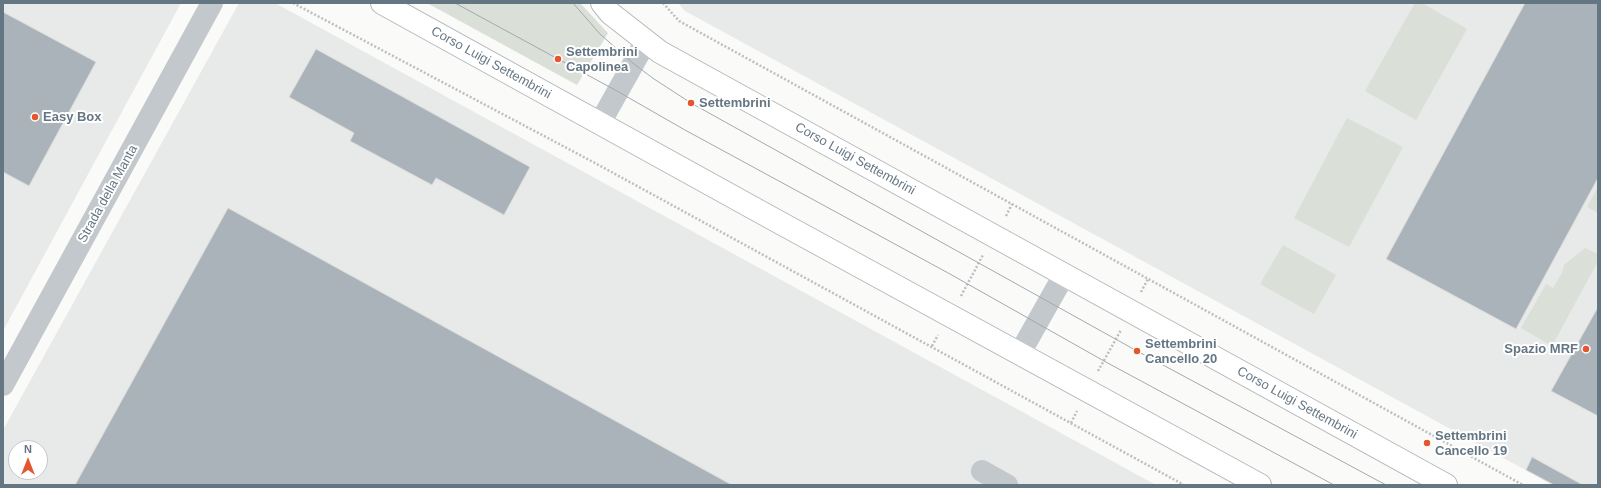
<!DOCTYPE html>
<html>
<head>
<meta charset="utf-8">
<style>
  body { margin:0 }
  #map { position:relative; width:1601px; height:488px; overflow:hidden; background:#fafaf8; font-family:Helvetica,sans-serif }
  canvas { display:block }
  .frame { position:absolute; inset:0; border:4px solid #657683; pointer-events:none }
  .north { position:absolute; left:8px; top:440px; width:40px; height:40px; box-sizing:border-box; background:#fff; border:1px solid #c1c8cd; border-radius:50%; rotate:0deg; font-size:11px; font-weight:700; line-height:16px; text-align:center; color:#657683 }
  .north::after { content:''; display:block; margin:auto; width:14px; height:18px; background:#e4572e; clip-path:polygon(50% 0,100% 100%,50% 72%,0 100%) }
</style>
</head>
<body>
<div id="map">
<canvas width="1601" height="488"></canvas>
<div class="frame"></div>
<div class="north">N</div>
</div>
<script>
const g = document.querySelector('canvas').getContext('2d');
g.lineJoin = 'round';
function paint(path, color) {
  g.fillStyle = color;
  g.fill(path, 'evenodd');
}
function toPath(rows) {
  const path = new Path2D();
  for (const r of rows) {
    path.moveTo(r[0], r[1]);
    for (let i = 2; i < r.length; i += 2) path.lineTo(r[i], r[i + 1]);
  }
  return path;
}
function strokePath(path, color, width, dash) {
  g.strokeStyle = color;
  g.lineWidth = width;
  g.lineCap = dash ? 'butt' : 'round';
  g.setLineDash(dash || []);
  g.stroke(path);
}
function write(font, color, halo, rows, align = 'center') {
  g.font = font + ' Helvetica,sans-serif';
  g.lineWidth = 4;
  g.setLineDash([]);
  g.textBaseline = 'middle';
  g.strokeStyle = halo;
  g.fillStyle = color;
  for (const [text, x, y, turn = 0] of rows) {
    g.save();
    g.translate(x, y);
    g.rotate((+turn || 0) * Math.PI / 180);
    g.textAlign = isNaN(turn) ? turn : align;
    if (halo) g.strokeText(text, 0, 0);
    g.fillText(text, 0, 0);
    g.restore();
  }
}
paint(toPath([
  [3,3,181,3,3,331],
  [239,3,275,3,1156,485,3,485,3,430],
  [16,448,40,448,40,472,16,472],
  [678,3,1598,3,1598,485,1553,485,685,11]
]), '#e8e9e9');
paint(toPath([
  [427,3,580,3,608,33,577,85],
  [1415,3,1422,3,1467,29,1416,120,1365,91],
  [1347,118,1403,147,1349,247,1294,218],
  [1598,187,1598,213,1587,207],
  [1283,245,1336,275,1314,314,1260,284],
  [1585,248,1598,254,1598,261,1552,346,1521,328,1546,284,1553,288,1562,273,1564,265]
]), '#dadfd7');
const building = toPath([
  [1525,3,1598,3,1598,178,1516,329,1386,259,1525,3],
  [3,12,96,62,29,186,3,172,3,12],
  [316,49,530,167,504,215,436,178,432,185,350,141,354,133,289,97,316,49],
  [228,208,732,485,75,485,228,208],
  [1598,307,1598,416,1551,391,1598,307],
  [1532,457,1583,485,1554,485,1526,470,1532,457]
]);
paint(building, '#aab3b9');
strokePath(building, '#dcdcda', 1);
const major = toPath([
  [382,3,775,220,1260,485],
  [602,3,610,13,660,52,1446,485]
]);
strokePath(major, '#b5babe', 24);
strokePath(toPath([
  [293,3,595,163,1184,485],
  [663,3,679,21,1523,485],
  [1006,216,1012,204],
  [1141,292,1148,279],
  [961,296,983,255],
  [932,346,938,335],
  [1098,371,1121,330],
  [1071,423,1077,411]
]), '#bbbfc2', 2.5, [2, 2]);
strokePath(toPath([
  [600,123,646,41],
  [1020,353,1064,275],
  [3,385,212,3],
  [982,471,1007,485]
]), '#c3c8cc', 22);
strokePath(major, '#fff', 22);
strokePath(toPath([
  [455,3,617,91,685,130,950,274,1104,361,1334,485],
  [573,3,600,34,634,64,654,79,691,103,1137,351,1386,485]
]), '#a2aab0', 1);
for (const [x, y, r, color] of [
  [558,59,4,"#e4572e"],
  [691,103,4,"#e4572e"],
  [35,117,4,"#e4572e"],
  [1586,349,4,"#e4572e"],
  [1137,351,4,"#e4572e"],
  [1427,443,4,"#e4572e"]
]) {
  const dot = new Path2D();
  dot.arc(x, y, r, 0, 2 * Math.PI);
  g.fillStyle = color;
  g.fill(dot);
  strokePath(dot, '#fff', 1.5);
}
write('bold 13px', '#657683', '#fff', [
  ["Settembrini",566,52],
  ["Capolinea",566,67],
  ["Settembrini",699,103],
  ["Easy Box",43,117],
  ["Settembrini",1145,344],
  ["Cancello 20",1145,359],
  ["Spazio MRF",1578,349,"right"],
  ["Settembrini",1435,436],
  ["Cancello 19",1435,451]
], 'left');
write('13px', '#657683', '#fff', [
  ["Corso Luigi Settembrini",491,63,29],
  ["Corso Luigi Settembrini",855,159,29],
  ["Strada della Manta",108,194,-61],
  ["Corso Luigi Settembrini",1297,403,29]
]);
</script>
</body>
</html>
